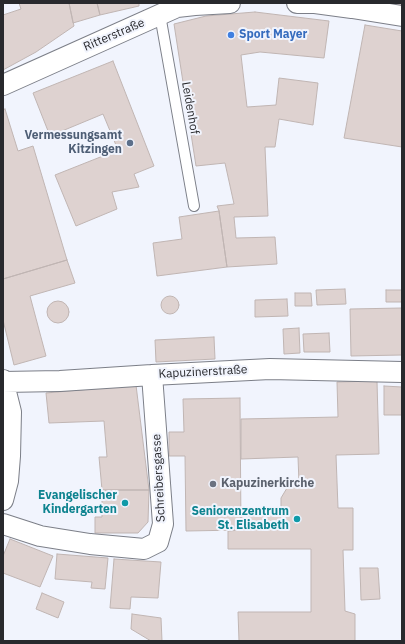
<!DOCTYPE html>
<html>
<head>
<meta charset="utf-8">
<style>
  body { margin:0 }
  #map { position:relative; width:405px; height:644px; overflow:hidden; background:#f1f4fd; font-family:"IBM Plex Sans",sans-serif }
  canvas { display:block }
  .frame { position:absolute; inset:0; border:4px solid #28292d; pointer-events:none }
</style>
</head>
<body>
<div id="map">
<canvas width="405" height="644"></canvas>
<div class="frame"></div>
</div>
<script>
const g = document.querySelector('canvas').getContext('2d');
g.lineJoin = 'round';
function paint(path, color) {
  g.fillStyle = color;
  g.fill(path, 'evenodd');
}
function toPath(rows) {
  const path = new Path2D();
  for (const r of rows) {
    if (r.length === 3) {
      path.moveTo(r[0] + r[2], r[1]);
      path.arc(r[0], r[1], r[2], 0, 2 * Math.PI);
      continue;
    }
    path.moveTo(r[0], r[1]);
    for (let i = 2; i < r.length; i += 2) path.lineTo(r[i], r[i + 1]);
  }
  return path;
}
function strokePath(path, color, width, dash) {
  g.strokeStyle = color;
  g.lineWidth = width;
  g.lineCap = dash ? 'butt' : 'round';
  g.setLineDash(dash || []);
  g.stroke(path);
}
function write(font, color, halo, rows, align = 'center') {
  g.font = font + ' "IBM Plex Sans",sans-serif';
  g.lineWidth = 4;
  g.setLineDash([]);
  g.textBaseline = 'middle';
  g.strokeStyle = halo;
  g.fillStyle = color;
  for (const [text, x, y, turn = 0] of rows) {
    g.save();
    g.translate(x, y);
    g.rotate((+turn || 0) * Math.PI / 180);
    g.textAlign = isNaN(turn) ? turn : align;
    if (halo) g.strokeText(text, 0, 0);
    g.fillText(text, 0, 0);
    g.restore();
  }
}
const building = toPath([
  [19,3,69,3,74,26,36,52,3,70,3,15,21,9,19,3],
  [69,3,97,3,100,15,73,23,69,3],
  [97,3,139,3,139,6,100,15,97,3],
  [380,3,402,3,402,7,380,3],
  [255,12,329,21,324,58,260,52,241,55,247,107,276,105,279,78,318,83,313,125,279,119,275,147,265,147,268,216,234,217,236,238,275,237,277,264,227,267,219,211,217,206,234,204,225,163,196,166,174,24,206,16,255,12],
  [365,25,402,31,402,147,344,138,365,25],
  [113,61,154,166,134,174,139,187,112,192,117,209,76,226,55,175,118,150,103,114,50,136,33,93,113,61],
  [5,109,18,151,33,146,67,260,3,279,3,110,5,109],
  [219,211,227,267,157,276,153,243,182,239,179,217,219,211],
  [67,260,75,283,30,296,46,356,14,365,3,320,3,279,67,260],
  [345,289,346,304,317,305,316,290,345,289],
  [386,290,402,290,402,302,386,302,386,290],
  [295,293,311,293,312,306,295,306,295,293],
  [170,305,9],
  [287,299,288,316,255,317,255,300,287,299],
  [58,312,11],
  [402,308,402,355,351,356,350,309,402,308],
  [299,328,300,353,284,354,283,329,299,328],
  [329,333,330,352,304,352,303,334,329,333],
  [214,337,215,359,156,362,155,340,214,337],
  [377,381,379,454,336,455,338,508,353,508,353,550,343,550,345,611,355,614,355,641,239,641,238,612,311,612,311,549,228,549,228,531,241,530,241,508,281,508,281,498,290,483,299,483,298,457,241,459,241,419,338,417,337,382,377,381],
  [136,385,149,490,102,490,99,457,107,457,104,421,49,423,46,393,136,385],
  [384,386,402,387,402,415,384,415,384,386],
  [240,398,241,530,186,531,185,456,169,456,169,432,184,432,183,399,240,398],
  [102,490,149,490,148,522,138,533,95,533,95,517,102,517,102,490],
  [10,539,53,556,40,587,3,573,3,556,10,539],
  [57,554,108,558,105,589,91,588,92,582,55,579,57,554],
  [114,559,161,562,158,598,131,597,130,609,110,608,114,559],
  [360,568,378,568,380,599,361,600,360,568],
  [42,593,64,602,58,618,36,609,42,593],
  [132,614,161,618,162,641,151,641,131,629,132,614]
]);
paint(building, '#ded2d0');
strokePath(building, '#c0b5b3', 1);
const service = toPath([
  [160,15,194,206]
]);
const minor = toPath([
  [297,3,315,3,352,8,402,16],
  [3,85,177,7,195,5,230,3],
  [3,380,11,412,10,456,8,481,3,500],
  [3,382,60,381,152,375,270,369,402,372],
  [3,524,40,536,90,544,144,549,158,542,163,524,152,375]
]);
strokePath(service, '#7c7f88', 12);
strokePath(minor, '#7c7f88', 22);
strokePath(service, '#fff', 10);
strokePath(minor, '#fff', 20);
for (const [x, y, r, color] of [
  [231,35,4,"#3f7fe0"],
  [130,143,4,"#5c6f8a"],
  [213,484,4,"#6b7280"],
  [125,503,4,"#0f9aa8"],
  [297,519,4,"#0f9aa8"]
]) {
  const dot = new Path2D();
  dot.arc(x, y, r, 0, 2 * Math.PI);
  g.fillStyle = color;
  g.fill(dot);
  strokePath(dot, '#f1f4fd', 1.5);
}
write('12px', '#28292d', '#f1f4fd', [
  ["Ritterstraße",114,35,-23],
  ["Leidenhof",190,108,80],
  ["Kapuzinerstraße",203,372,-3],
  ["Schreibersgasse",159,478,-93]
]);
write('bold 12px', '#366cbe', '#f1f4fd', [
  ["Sport Mayer",239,35]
], 'left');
write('bold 12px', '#4e5e75', '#f1f4fd', [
  ["Vermessungsamt",122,136],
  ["Kitzingen",122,150]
], 'right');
write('bold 12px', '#5b616d', '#f1f4fd', [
  ["Kapuzinerkirche",221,484]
], 'left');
write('bold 12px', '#0d838f', '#f1f4fd', [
  ["Evangelischer",117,496],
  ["Kindergarten",117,510],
  ["Seniorenzentrum",289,512],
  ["St. Elisabeth",289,526]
], 'right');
</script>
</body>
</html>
